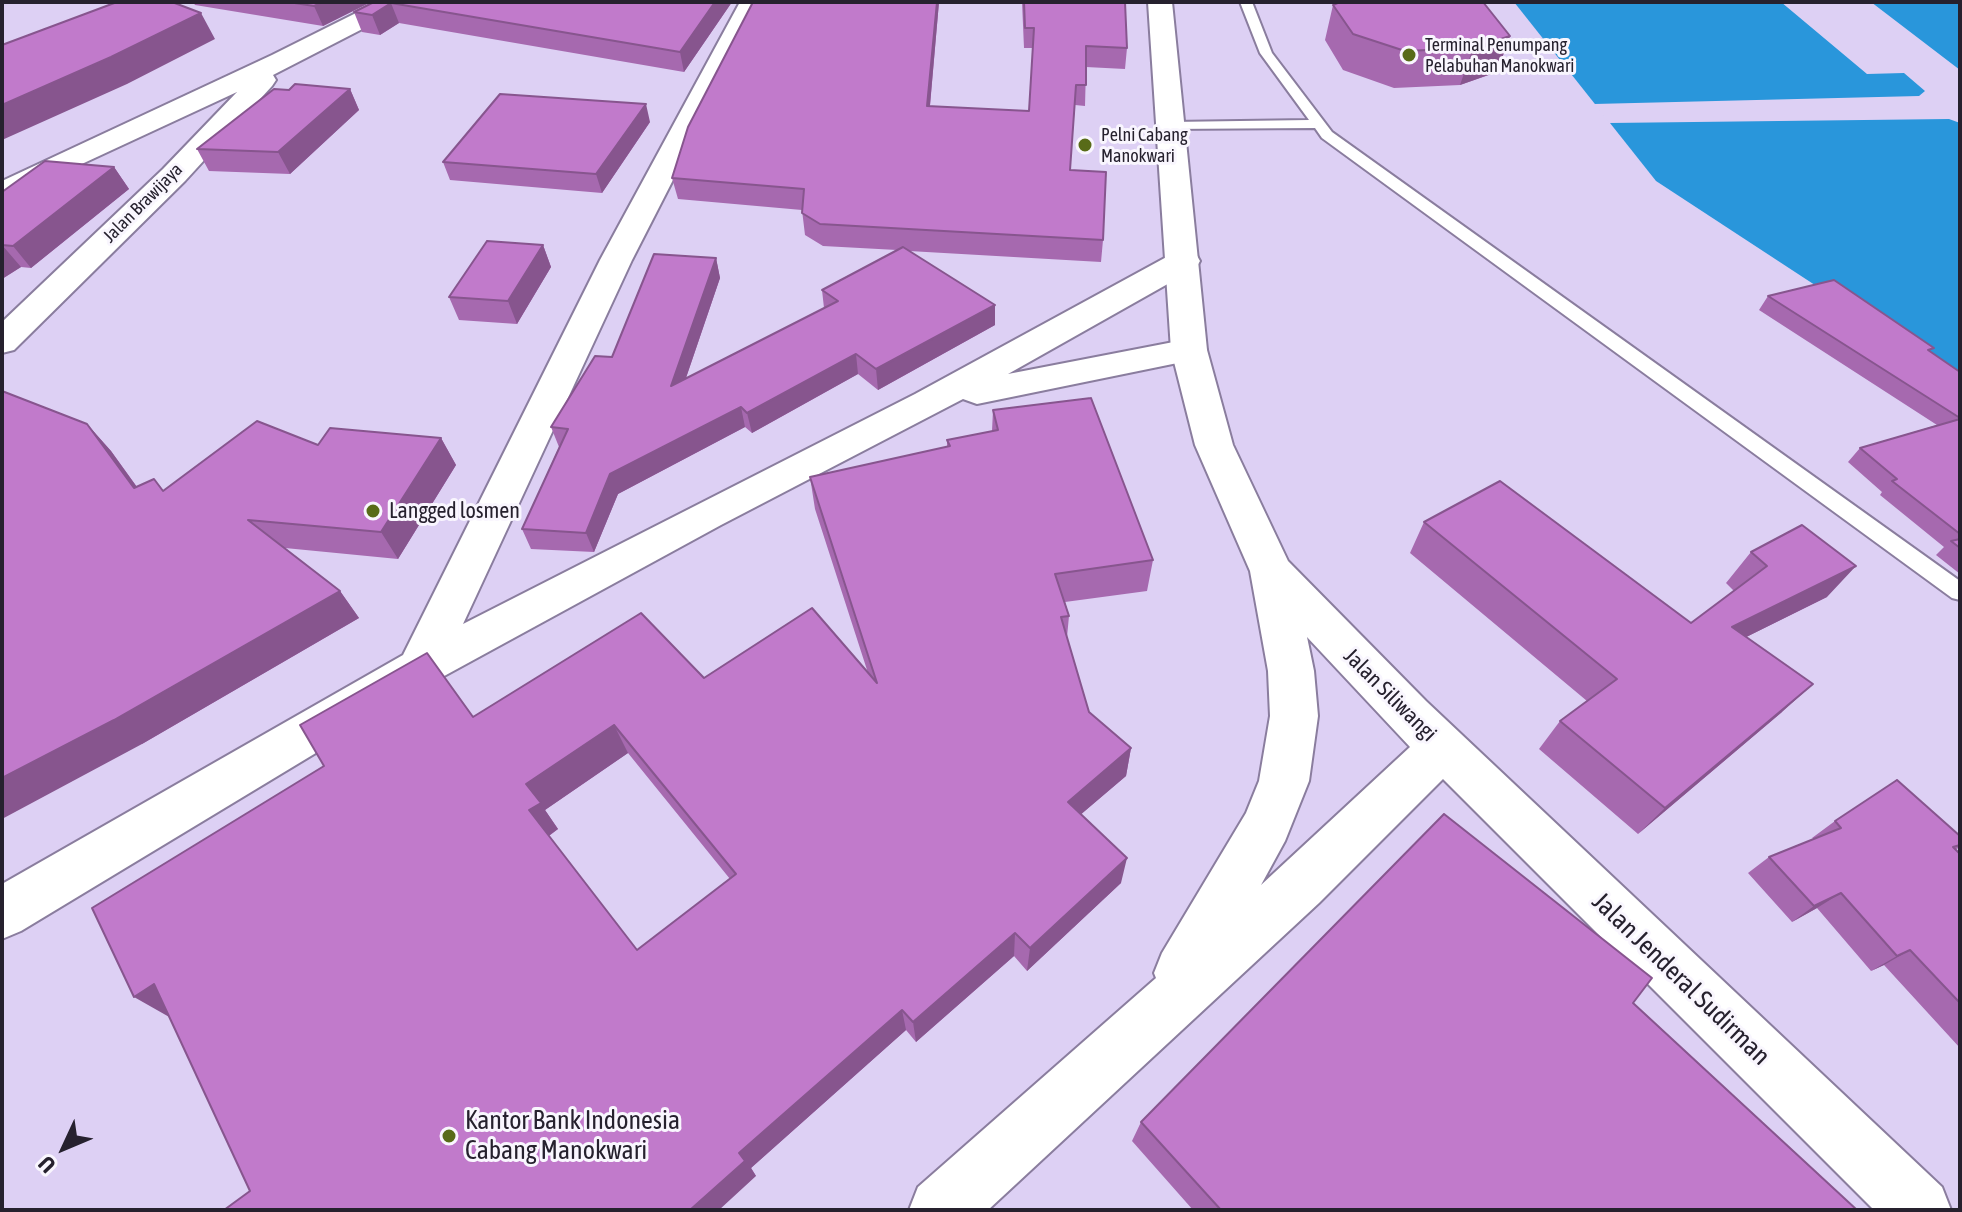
<!DOCTYPE html>
<html>
<head>
<meta charset="utf-8">
<style>
  body { margin:0 }
  #map { position:relative; width:1962px; height:1212px; overflow:hidden; background:#ddd0f4; font-family:"Asap Condensed",sans-serif }
  canvas { display:block }
  .frame { position:absolute; inset:0; border:4px solid #26212e; pointer-events:none }
  .north { position:absolute; left:24px; top:1108px; width:80px; height:80px; -webkit-text-stroke:6px #f9f6fe; paint-order:stroke; rotate:226deg; font-size:22px; font-weight:700; line-height:32px; text-align:center; color:#26212e }
  .north::after { content:''; display:block; margin:auto; width:28px; height:36px; background:#26212e; clip-path:polygon(50% 0,100% 100%,50% 72%,0 100%) }
</style>
</head>
<body>
<div id="map">
<canvas width="1962" height="1212"></canvas>
<div class="frame"></div>
<div class="north">U</div>
</div>
<script>
const g = document.querySelector('canvas').getContext('2d');
g.lineJoin = 'round';
function paint(path, color) {
  g.fillStyle = color;
  g.fill(path, 'evenodd');
}
function toPath(rows) {
  const path = new Path2D();
  for (const r of rows) {
    path.moveTo(r[0], r[1]);
    for (let i = 2; i < r.length; i += 2) path.lineTo(r[i], r[i + 1]);
  }
  return path;
}
function strokePath(path, color, width, dash) {
  g.strokeStyle = color;
  g.lineWidth = width;
  g.lineCap = dash ? 'butt' : 'round';
  g.setLineDash(dash || []);
  g.stroke(path);
}
function write(font, color, halo, rows, align = 'center') {
  g.font = font + ' "Asap Condensed",sans-serif';
  g.lineWidth = 6;
  g.setLineDash([]);
  g.textBaseline = 'middle';
  g.strokeStyle = halo;
  g.fillStyle = color;
  for (const [text, x, y, turn = 0] of rows) {
    g.save();
    g.translate(x, y);
    g.rotate((+turn || 0) * Math.PI / 180);
    g.textAlign = isNaN(turn) ? turn : align;
    if (halo) g.strokeText(text, 0, 0);
    g.fillText(text, 0, 0);
    g.restore();
  }
}
paint(toPath([
  [1514,2,1960,2,1960,380,1656,181]
]), '#2996db');
paint(toPath([
  [1781,2,1871,2,1960,70,1960,123,1949,119,1609,123,1594,104,1919,96,1925,91,1904,73,1867,74]
]), '#ddd0f4');
const lane = toPath([
  [1240,2,1252,2,1272,53,1332,132,1960,581,1960,600,1952,598,1322,138,1315,128,1166,129,1164,126,1171,122,1309,120,1260,53,1240,2]
]);
const street = toPath([
  [740,2,764,2,632,260,463,624,915,394,1172,254,1184,251,1196,254,1200,261,1196,268,1008,374,1189,339,1202,342,1207,350,1202,358,977,404,963,399,721,525,435,681,21,931,2,939,2,884,403,655,600,260,740,2]
]);
const secondary = toPath([
  [378,2,409,2,405,7,273,75,276,80,272,86,185,181,14,350,2,353,2,322,163,169,237,92,2,201,2,181,272,55,378,2]
]);
const highway = toPath([
  [1148,2,1172,2,1207,350,1233,445,1288,561,1426,701,1942,1187,1951,1210,1874,1210,1443,779,1319,903,988,1210,909,1210,918,1187,1156,978,1154,973,1162,953,1246,813,1259,781,1270,716,1268,671,1250,571,1195,445,1171,350,1148,2],
  [1307,637,1410,747,1261,885,1285,841,1309,781,1318,716,1314,671,1307,637]
]);
strokePath(lane, '#8a7d9e', 4);
strokePath(street, '#8a7d9e', 4);
strokePath(secondary, '#8a7d9e', 4);
strokePath(highway, '#8a7d9e', 4);
paint(lane, '#fff');
paint(street, '#fff');
paint(secondary, '#fff');
paint(highway, '#fff');
paint(toPath([
  [193,2,371,2,323,26,195,5],
  [374,2,732,2,684,72,399,23,380,35,362,32,354,12],
  [753,2,939,2,930,106,1029,111,1033,48,1024,48,1022,2,1125,2,1127,48,1125,69,1086,67,1085,106,1075,105,1070,170,1103,240,1101,262,909,251,995,325,878,390,858,374,752,433,745,427,618,494,594,552,531,549,522,529,559,447,551,427,612,357,716,258,720,278,686,378,824,308,822,290,897,250,823,246,805,235,802,210,678,199,672,178],
  [1333,5,1510,36,1497,72,1460,85,1394,88,1343,70,1325,40],
  [350,89,359,110,290,174,209,171,197,149,289,90],
  [650,122,602,193,450,180,443,162],
  [114,167,129,189,31,268,21,267,2,279,2,192],
  [543,245,551,267,517,324,459,320,449,297],
  [1768,296,1931,352,1960,372,1960,574,1936,555,1944,547,1880,495,1882,492,1848,462,1860,448,1937,425,1759,310],
  [993,410,1153,560,1147,591,1065,602,1069,616,1067,637,1089,712,1131,748,1126,776,1081,814,1121,883,1027,971,1014,956,916,1042,906,1030,751,1168,756,1176,250,1191,473,717,704,678,868,673,815,509,810,477,947,447,947,440,992,431],
  [628,753,730,879,637,950,549,836,558,829,545,810],
  [87,424,111,451,137,487,154,479,164,491,318,445,441,438,456,465,398,559,285,548,340,591,359,618,142,744],
  [1424,522,1691,623,1734,591,1726,583,1751,552,1827,597,1746,637,1782,712,1638,834,1539,749,1560,721,1587,701,1410,553],
  [1835,821,1960,836,1960,847,1955,850,1960,854,1960,1048,1884,965,1871,971,1817,908,1792,922,1748,873,1769,857,1814,839,1812,838],
  [1141,1122,1857,1210,1193,1210,1132,1141]
]), '#a669af');
paint(toPath([
  [323,2,371,2,323,26,314,6],
  [715,2,732,2,684,72,680,52],
  [937,2,939,2,928,127,927,106],
  [391,3,399,23,380,35,372,15],
  [201,13,215,39,127,84,2,140,2,105],
  [1510,36,1497,72,1460,85,1473,48],
  [350,89,359,110,290,174,278,152],
  [646,104,650,122,602,193,596,174],
  [114,167,129,189,31,268,13,246],
  [2,245,21,267,2,279],
  [543,245,551,267,517,324,508,301],
  [716,258,720,278,676,407,671,386],
  [995,305,995,325,878,390,876,369],
  [856,354,858,374,752,433,747,413],
  [741,407,745,427,618,494,594,552,586,533,610,474],
  [87,424,111,451,157,515,134,488],
  [441,438,456,465,398,559,381,532],
  [1856,566,1827,597,1706,657,1732,627],
  [340,591,359,618,142,744,2,819,2,778],
  [1813,684,1782,712,1638,834,1665,808],
  [614,725,628,753,545,810,558,829,547,837,529,810,526,784],
  [1131,748,1126,776,1065,828,1068,802],
  [1127,858,1121,883,1027,971,1030,948],
  [1841,893,1817,908,1792,922,1814,906],
  [1015,933,1014,956,916,1042,913,1022],
  [1910,950,1884,965,1871,971,1897,956],
  [154,984,171,1018,134,997],
  [902,1010,906,1030,751,1168,756,1176,719,1210,690,1210,739,1153]
]), '#87558e');
const building = toPath([
  [117,2,172,2,201,13,111,57,2,105,2,45,117,2],
  [288,2,323,2,314,6,288,2],
  [374,2,715,2,680,52,391,3,372,15,354,12,374,2],
  [753,2,937,2,927,106,1029,111,1034,28,1025,28,1024,2,1125,2,1127,48,1086,46,1086,85,1076,85,1070,170,1106,172,1103,240,820,224,802,213,804,189,672,178,688,127,753,2],
  [1340,2,1483,2,1510,36,1473,48,1405,51,1353,34,1333,5,1340,2],
  [295,84,350,89,278,152,197,149,274,89,289,90,295,84],
  [500,94,646,104,596,174,443,162,500,94],
  [45,161,114,167,13,246,2,245,2,192,45,161],
  [487,241,543,245,508,301,449,297,487,241],
  [903,247,995,305,876,369,856,354,747,413,741,407,610,474,586,533,522,529,568,429,551,427,595,356,612,357,654,254,716,258,671,386,838,301,822,290,903,247],
  [1834,280,1934,348,1928,350,1960,372,1960,418,1768,296,1834,280],
  [2,391,87,424,134,488,154,479,163,491,257,421,318,445,330,428,441,438,381,532,248,520,340,591,114,720,2,778,2,391],
  [1091,398,1153,560,1055,574,1069,616,1061,617,1089,712,1131,748,1068,802,1127,858,1030,948,1015,933,913,1022,902,1010,739,1153,745,1161,690,1210,224,1210,250,1191,154,984,134,997,92,908,324,766,300,725,427,653,473,717,641,613,704,678,812,608,877,683,810,477,950,446,947,440,998,430,993,410,1091,398],
  [614,725,736,874,637,950,529,810,541,803,526,784,614,725],
  [1960,419,1960,534,1892,481,1897,479,1860,448,1960,419],
  [1500,481,1691,623,1767,566,1751,552,1802,525,1856,566,1732,627,1813,684,1665,808,1560,721,1617,679,1424,522,1500,481],
  [1960,539,1960,548,1951,541,1960,539],
  [1897,780,1960,836,1960,845,1953,847,1960,854,1960,1003,1910,950,1897,956,1841,893,1814,906,1769,857,1841,828,1835,821,1897,780],
  [1444,814,1652,978,1633,1003,1857,1210,1221,1210,1141,1122,1444,814]
]);
paint(building, '#c17acb');
strokePath(building, '#87558e', 2);
for (const [x, y, r, color] of [
  [1409,55,8,"#586b18"],
  [1085,145,8,"#586b18"],
  [373,511,8,"#586b18"],
  [449,1136,8,"#586b18"]
]) {
  const dot = new Path2D();
  dot.arc(x, y, r, 0, 2 * Math.PI);
  g.fillStyle = color;
  g.fill(dot);
  strokePath(dot, '#f9f6fe', 3);
}
write('18px', '#26212e', '#f9f6fe', [
  ["Terminal Penumpang",1425,45],
  ["Pelabuhan Manokwari",1425,66],
  ["Pelni Cabang",1101,135],
  ["Manokwari",1101,156]
], 'left');
write('18px', '#26212e', '#f9f6fe', [
  ["Jalan Brawijaya",143,203,-45]
]);
write('22px', '#26212e', '#f9f6fe', [
  ["Langged losmen",389,511]
], 'left');
write('22px', '#26212e', '#f9f6fe', [
  ["Jalan Siliwangi",1390,695,45]
]);
write('26px', '#26212e', '#f9f6fe', [
  ["Jalan Jenderal Sudirman",1681,979,44]
]);
write('26px', '#26212e', '#f9f6fe', [
  ["Kantor Bank Indonesia",465,1121],
  ["Cabang Manokwari",465,1151]
], 'left');
</script>
</body>
</html>
